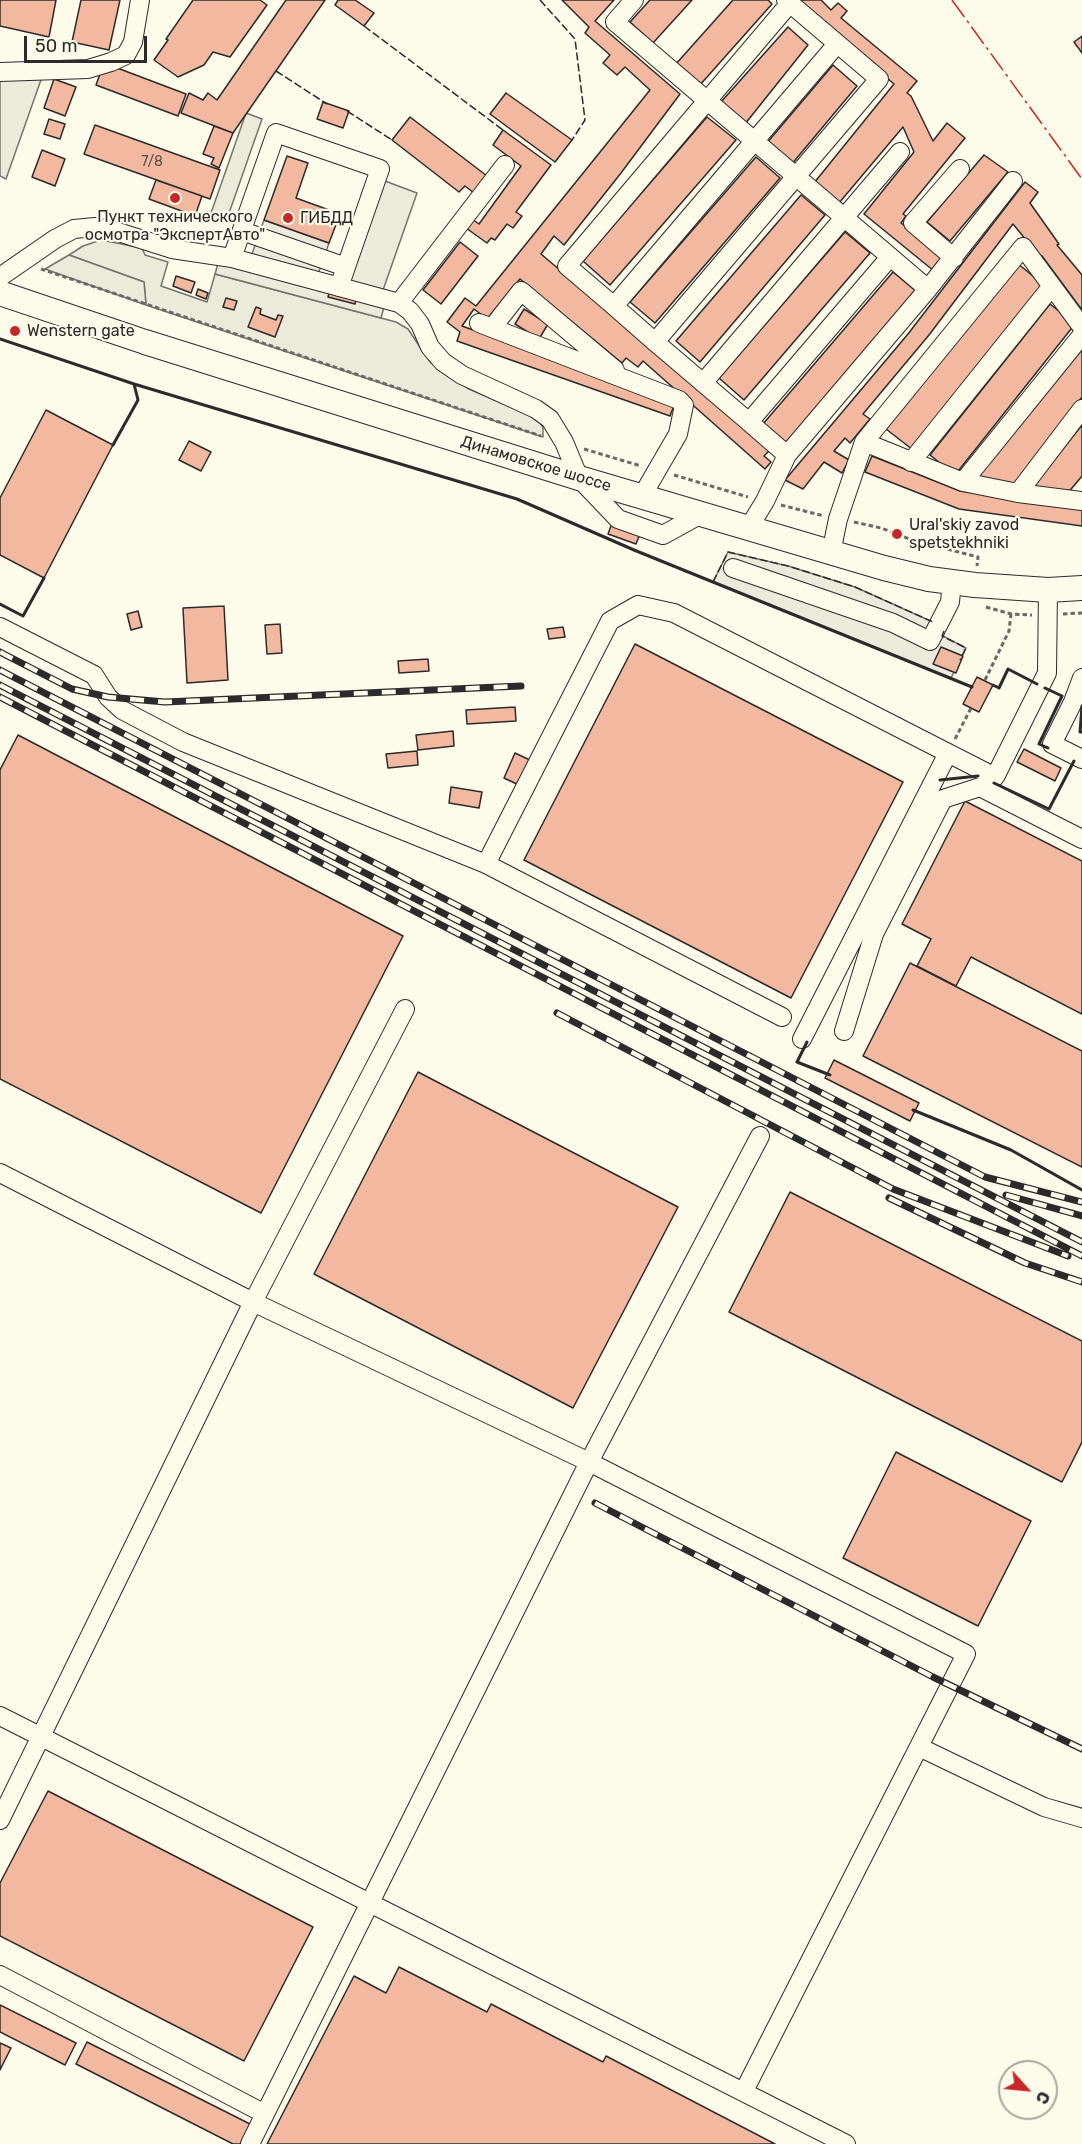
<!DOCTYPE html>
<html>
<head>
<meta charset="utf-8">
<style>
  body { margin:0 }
  #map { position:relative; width:1082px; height:2144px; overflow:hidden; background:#fdfbea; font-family:Rubik,sans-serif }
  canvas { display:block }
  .north { position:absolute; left:998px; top:2060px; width:60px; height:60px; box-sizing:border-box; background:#fdfbea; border:2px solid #a9a89e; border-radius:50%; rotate:117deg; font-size:16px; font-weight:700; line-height:24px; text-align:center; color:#2b2b2b }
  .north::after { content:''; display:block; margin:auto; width:21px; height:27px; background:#c62828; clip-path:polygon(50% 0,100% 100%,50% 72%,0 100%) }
  .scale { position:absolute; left:24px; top:36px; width:123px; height:27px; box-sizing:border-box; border:3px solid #2b2b2b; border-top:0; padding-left:8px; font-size:18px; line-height:21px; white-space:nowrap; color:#2b2b2b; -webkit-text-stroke:4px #fdfbea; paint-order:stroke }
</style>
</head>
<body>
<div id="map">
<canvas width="1082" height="2144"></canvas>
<div class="north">С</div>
<div class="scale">50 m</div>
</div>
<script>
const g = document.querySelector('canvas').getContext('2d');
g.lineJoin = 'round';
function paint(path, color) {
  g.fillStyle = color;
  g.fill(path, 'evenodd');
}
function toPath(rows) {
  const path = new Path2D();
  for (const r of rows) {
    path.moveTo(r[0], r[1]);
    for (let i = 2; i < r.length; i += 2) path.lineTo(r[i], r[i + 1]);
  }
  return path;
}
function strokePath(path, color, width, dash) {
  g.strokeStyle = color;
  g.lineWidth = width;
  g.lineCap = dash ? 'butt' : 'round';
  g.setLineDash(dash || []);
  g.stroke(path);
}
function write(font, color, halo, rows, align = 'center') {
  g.font = font + ' Rubik,sans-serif';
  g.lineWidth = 4.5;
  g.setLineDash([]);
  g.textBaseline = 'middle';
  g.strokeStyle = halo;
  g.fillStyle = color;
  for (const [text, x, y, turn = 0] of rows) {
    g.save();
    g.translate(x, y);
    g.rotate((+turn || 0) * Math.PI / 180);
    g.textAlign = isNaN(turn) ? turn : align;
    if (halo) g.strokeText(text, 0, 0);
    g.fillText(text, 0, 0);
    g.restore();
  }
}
const green = toPath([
  [101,240,142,248,145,255,168,262,161,286,207,302,215,274,396,322,408,329,430,362,438,369,469,389,533,417,540,422,543,428,543,437,146,305,144,282,69,255,83,246,101,240]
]);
paint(green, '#ecebdb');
strokePath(green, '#74746e', 1.5);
const parking = toPath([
  [42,77,6,179,0,176,0,79,42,77],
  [246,113,262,119,227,219,211,213,246,113],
  [385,181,417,193,382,293,349,281,385,181],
  [264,220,329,243,317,277,252,254,264,220],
  [69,255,144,282,146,305,45,269,69,255],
  [219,260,384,307,381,318,215,274,219,260],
  [728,552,788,566,855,587,946,628,943,636,966,648,951,678,713,582,728,552]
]);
paint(parking, '#eceadb');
strokePath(parking, '#74746e', 1.5);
const building = toPath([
  [0,0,56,0,49,37,0,26,0,0],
  [81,0,120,0,109,50,72,42,81,0],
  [193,0,260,0,267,5,230,57,213,52,204,65,178,77,154,60,168,40,166,39,193,0],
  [286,0,325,0,233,133,181,113,189,93,203,100,208,93,217,100,286,0],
  [338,0,355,0,374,13,364,26,335,5,338,0],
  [562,0,614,0,595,21,680,94,621,173,564,245,554,236,541,254,771,449,764,456,771,462,765,469,643,361,638,367,626,358,622,363,520,279,487,319,474,309,462,326,675,403,670,416,457,341,460,332,447,322,465,298,476,306,650,90,625,67,617,75,603,63,610,55,585,33,589,27,562,0],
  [650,0,692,0,653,43,630,22,650,0],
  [733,0,768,0,772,4,699,86,675,65,733,0],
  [796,0,821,0,831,10,838,3,847,11,841,18,917,81,907,93,911,96,933,141,947,123,965,138,903,214,906,216,901,223,945,258,934,271,864,214,914,152,903,127,839,203,814,183,894,84,796,0],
  [788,27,808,45,745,124,721,102,788,27],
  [1082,36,1082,53,1074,42,1082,36],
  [104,63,186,94,178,116,96,85,104,63],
  [833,65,857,86,791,165,766,144,833,65],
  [54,79,76,87,65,116,44,108,54,79],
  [506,93,572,140,555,162,490,114,506,93],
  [323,102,349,111,343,128,317,119,323,102],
  [410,117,487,176,474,193,465,186,459,192,392,140,410,117],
  [707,117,736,140,610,285,583,261,707,117],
  [49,119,65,124,60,139,44,134,49,119],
  [95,125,220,170,210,199,84,154,95,125],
  [214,126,233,133,219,168,211,164,214,158,203,154,214,126],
  [503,130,551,165,516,212,522,216,513,228,507,224,495,240,491,238,487,243,466,228,472,219,479,224,521,166,493,145,503,130],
  [42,150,65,159,55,186,32,177,42,150],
  [984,155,1008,172,950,241,927,222,984,155],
  [287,156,308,163,296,198,340,214,329,243,264,220,287,156],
  [756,157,780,178,655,323,630,302,756,157],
  [156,180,202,196,195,216,149,199,156,180],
  [1025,182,1038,192,1030,203,1059,244,1057,245,1082,275,1082,310,1042,256,1040,257,1013,224,929,335,863,414,870,419,850,443,845,438,834,451,849,460,842,473,824,462,803,489,785,480,908,334,1025,182],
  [801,195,825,215,700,362,676,341,801,195],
  [845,232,870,253,744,400,719,378,845,232],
  [460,242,478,256,441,304,423,290,460,242],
  [1017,263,1044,285,913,450,886,429,1017,263],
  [893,272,917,292,787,445,763,424,893,272],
  [176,276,195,282,191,293,173,286,176,276],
  [332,282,359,289,355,304,328,297,332,282],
  [198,289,208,293,206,299,196,295,198,289],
  [226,298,237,301,234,310,223,307,226,298],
  [1050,304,1075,324,955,475,930,455,1050,304],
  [256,307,261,309,260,314,276,320,278,315,283,316,275,337,248,327,256,307],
  [524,309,548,324,539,339,515,324,524,309],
  [1082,344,1082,397,1014,486,977,478,1082,344],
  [46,410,113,445,44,578,0,555,0,498,46,410],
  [1082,425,1082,476,1067,494,1033,486,1082,425],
  [189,441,211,452,201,471,179,460,189,441],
  [872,456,960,491,1082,509,1082,526,959,509,865,472,872,456],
  [612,523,640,534,636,544,608,534,612,523],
  [224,606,228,680,187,683,183,608,224,606],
  [138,611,142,627,131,630,127,614,138,611],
  [280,624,282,653,267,654,265,625,280,624],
  [563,627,565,637,549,639,547,629,563,627],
  [635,644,903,782,791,998,524,860,635,644],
  [941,647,963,656,956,673,933,664,941,647],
  [428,659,429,671,399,673,398,661,428,659],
  [977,677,993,685,979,712,963,704,977,677],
  [515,707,516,721,467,724,466,710,515,707],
  [453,731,454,746,418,750,416,735,453,731],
  [18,735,403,936,261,1213,0,1079,0,770,18,735],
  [1024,749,1061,768,1055,781,1017,762,1024,749],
  [417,751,418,765,388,768,386,754,417,751],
  [515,753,532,761,521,786,504,778,515,753],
  [451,787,482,792,479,808,449,803,451,787],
  [965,801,1082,861,1082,1014,971,957,956,986,917,966,931,939,902,924,965,801],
  [910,963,1082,1051,1082,1167,863,1056,910,963],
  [834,1060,919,1103,910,1121,825,1078,834,1060],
  [418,1072,678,1207,573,1408,314,1274,418,1072],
  [790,1192,1082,1341,1082,1442,1062,1482,729,1312,790,1192],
  [896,1452,1031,1521,978,1626,843,1558,896,1452],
  [48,1791,313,1927,244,2061,0,1936,0,1883,48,1791],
  [399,1967,487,2012,491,2004,603,2062,606,2056,775,2144,267,2144,354,1976,386,1993,399,1967],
  [0,2005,76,2043,65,2065,0,2032,0,2005],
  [87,2042,252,2125,242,2144,233,2144,76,2064,87,2042],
  [0,2043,11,2048,0,2070,0,2043]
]);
paint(building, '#f2b8a0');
strokePath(building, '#2b2b2b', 1.5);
const minor = toPath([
  [634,0,615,22,928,289,787,455,765,501,748,529],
  [786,0,879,79,655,342,749,422,890,257],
  [790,3,567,266,614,306,837,44],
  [0,72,88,69,111,62,126,55,133,42,140,0],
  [242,231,346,267],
  [232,258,276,133,380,169,339,287],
  [954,258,913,223,960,169],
  [0,277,55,239,74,229,95,227,115,231,172,249,232,258,399,303,410,311,420,324,430,347,443,362,462,375,536,409,550,419,564,442,579,478,618,519,663,535,701,514],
  [928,289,1013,181],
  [399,303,505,165],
  [614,306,655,342],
  [479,323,679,400,684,405,678,434,642,496],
  [492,328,521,291,615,370],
  [703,383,900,152],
  [749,422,787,455],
  [864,442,963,482,1018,493,1082,501],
  [911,462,1052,286],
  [963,482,1082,335],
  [1018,493,1082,409],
  [831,553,838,519,864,442,1023,247,1082,327],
  [733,568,893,623,930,641,950,602,952,581],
  [0,627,94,675,108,697,122,710,183,742,486,864,782,1017],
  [1082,678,1073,702,1052,744,1082,759],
  [486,864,610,621,638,605,674,613,995,777,1047,673,1048,590],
  [844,1031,874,934,943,799,980,787,1082,839],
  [802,1039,948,753],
  [0,1173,253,1302,589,1462,966,1654,744,2091],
  [0,1716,846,2144],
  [919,1747,1044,1807,1082,1818],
  [0,1820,253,1302,405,1009],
  [0,1975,265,2114],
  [250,2144,589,1462,760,1136]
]);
const major = toPath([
  [0,293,145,342,579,478,884,568,929,579,975,585,1048,590,1082,588]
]);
strokePath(minor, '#2b2b2b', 20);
strokePath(major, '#2b2b2b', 26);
strokePath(toPath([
  [41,269,541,436],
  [584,449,641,466],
  [674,475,748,497],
  [781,505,824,516],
  [854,522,881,528,912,540,978,557,977,566],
  [986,607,1011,614,1032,615],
  [1063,614,1082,613],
  [985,680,1009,631,1011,614],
  [955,739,971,708]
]), '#6a6964', 3, [4.5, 3]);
strokePath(minor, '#fdfbea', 18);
strokePath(major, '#fdfbea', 24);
const rail = toPath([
  [0,652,72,689,108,697,165,702,521,686],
  [0,670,985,1177,1082,1202],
  [0,685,1082,1242],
  [0,697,1082,1256],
  [557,1013,893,1189,1068,1256],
  [1006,1195,1082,1216],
  [889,1198,1025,1263,1082,1282],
  [595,1503,933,1677,1082,1749]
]);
strokePath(rail, '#2b2b2b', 7);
strokePath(rail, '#fdfbea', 4.5, [14]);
strokePath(toPath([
  [540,0,575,39,585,120,572,140],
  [364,26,503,130],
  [276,71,327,104],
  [347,111,392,140],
  [713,582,728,552,788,566,855,587,933,622],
  [944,631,942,636,966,648,960,660]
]), '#2b2b2b', 1.5, [8, 3]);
strokePath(toPath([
  [0,339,134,384,517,499,634,550,972,687],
  [113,445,138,400,134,384],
  [0,604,23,616,44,578],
  [993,685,999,688,1008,669,1037,684],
  [1045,688,1062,696,1039,744,1048,748],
  [1082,706,1080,732,1082,732],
  [940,780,978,776],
  [994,783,1049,809,1074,761],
  [807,1042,797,1062,830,1075],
  [913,1110,1011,1150,1082,1190]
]), '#2b2b2b', 3);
strokePath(toPath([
  [952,0,1082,179]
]), '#c62828', 1.5, [21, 4.5, 3, 4.5]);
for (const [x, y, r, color] of [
  [175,198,6,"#c62828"],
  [288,218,6,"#c62828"],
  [15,331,6,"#c62828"],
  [897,534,6,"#c62828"]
]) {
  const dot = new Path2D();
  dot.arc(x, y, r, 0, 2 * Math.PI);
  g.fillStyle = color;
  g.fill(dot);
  strokePath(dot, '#fdfbea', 2);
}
write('14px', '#5d4e48', null, [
  ["7/8",152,162]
]);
write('16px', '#2b2b2b', '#fdfbea', [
  ["Пункт технического",175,217,"center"],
  ["осмотра \"ЭкспертАвто\"",175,235,"center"],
  ["ГИБДД",300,218],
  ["Wenstern gate",27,331],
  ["Ural'skiy zavod",909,525],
  ["spetstekhniki",909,543]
], 'left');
write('16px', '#2b2b2b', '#fdfbea', [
  ["Динамовское шоссе",536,464,17]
]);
</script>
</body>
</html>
